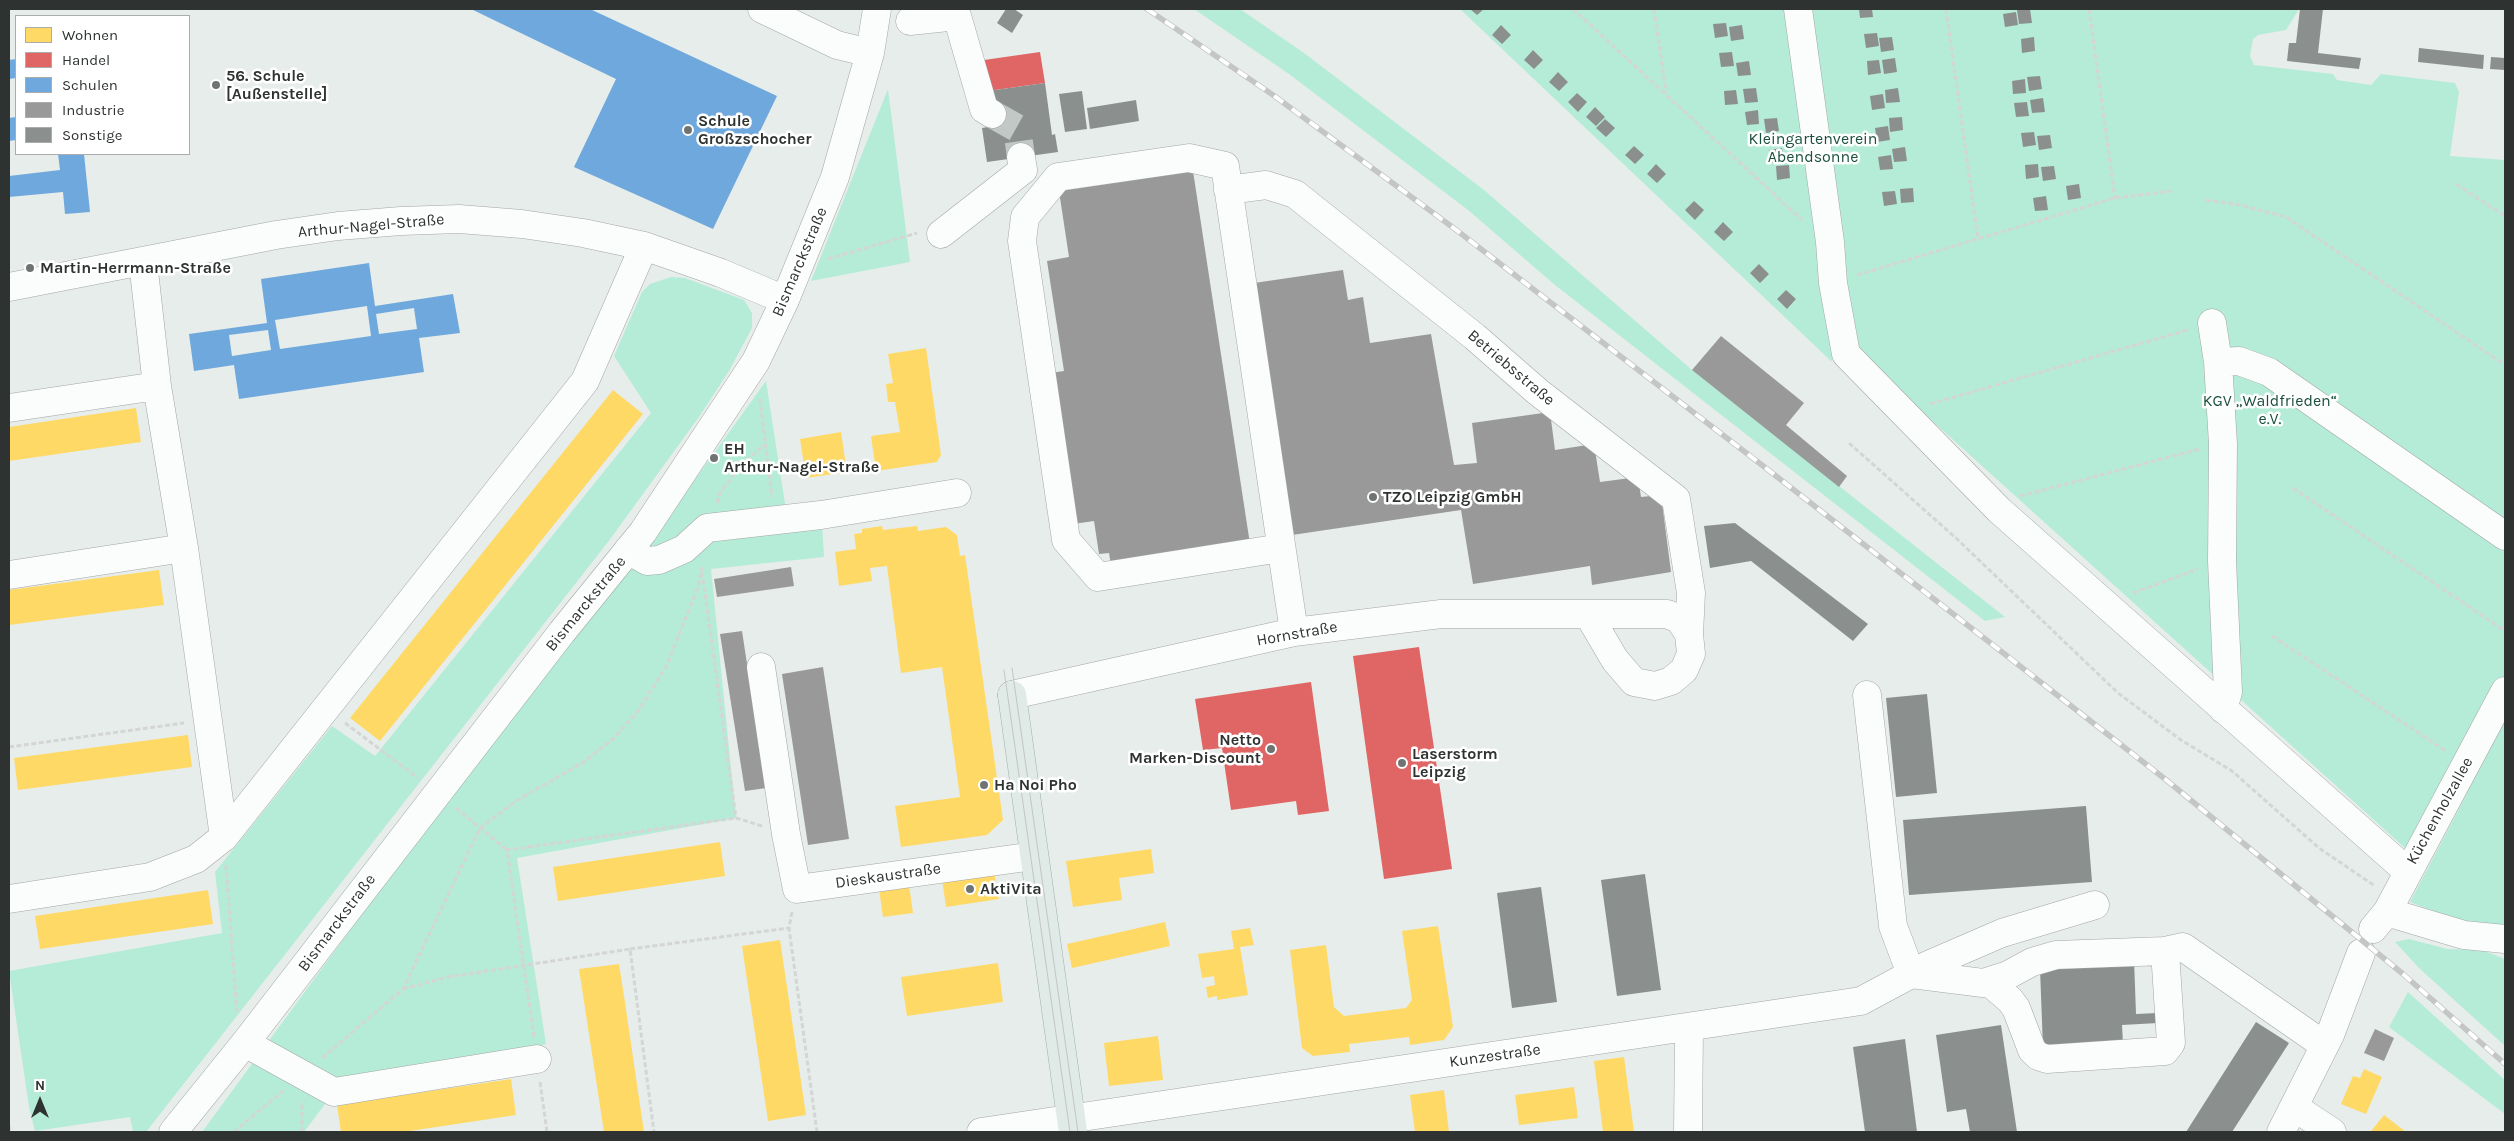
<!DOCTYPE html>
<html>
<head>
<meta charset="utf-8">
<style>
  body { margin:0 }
  #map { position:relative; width:2514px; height:1141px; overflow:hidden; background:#e7edea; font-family:Karla,sans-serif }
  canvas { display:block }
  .frame { position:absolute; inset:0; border:10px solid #2e3331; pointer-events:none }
  .legend { position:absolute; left:15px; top:15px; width:175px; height:140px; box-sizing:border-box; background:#fff; border:1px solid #abadad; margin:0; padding:6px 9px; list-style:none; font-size:15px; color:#2e3331 }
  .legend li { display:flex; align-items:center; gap:10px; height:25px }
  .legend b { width:25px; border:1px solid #abadad }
  .north { position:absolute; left:15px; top:1076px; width:50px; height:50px; -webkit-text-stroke:4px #fff; paint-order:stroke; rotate:0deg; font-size:14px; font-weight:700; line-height:20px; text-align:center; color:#2e3331 }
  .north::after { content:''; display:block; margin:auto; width:18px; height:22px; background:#2e3331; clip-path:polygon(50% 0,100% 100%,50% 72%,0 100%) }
</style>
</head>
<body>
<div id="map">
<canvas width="2514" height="1141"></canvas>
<div class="frame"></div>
<ul class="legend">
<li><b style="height:14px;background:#ffd966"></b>Wohnen</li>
<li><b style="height:14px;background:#e06666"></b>Handel</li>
<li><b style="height:14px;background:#6fa8dc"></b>Schulen</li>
<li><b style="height:14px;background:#999"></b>Industrie</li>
<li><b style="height:14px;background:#8b908e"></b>Sonstige</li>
</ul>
<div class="north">N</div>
</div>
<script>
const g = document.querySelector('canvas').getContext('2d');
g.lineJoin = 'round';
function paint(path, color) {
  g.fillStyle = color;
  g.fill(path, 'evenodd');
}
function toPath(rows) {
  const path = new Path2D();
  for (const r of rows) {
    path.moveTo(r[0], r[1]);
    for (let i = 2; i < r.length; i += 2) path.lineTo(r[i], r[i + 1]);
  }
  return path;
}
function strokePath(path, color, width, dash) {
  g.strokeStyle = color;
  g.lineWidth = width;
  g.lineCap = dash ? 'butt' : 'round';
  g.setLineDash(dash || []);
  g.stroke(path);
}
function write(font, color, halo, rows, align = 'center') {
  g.font = font + ' Karla,sans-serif';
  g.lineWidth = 5;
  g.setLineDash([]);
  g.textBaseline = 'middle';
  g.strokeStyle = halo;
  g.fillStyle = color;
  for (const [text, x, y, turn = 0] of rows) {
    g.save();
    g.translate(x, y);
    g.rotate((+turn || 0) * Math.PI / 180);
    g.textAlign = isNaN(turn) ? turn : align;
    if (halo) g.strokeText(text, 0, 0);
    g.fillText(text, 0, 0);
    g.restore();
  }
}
paint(toPath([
  [1194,9,1240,9,1304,53,1484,190,1692,370,2005,617,1985,621,1555,285,1468,210,1289,74],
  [1460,9,2299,9,2286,30,2258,35,2253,39,2250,56,2254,65,2333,74,2337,80,2371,85,2381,74,2455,83,2459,92,2450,156,2505,160,2505,928,2466,924,2410,902,2469,790,2426,867,1857,353,1839,353,1831,361],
  [888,89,910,262,811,281,819,261],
  [671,277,685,278,744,300,752,313,752,328,729,371,699,417,608,542,146,1132,133,1132,130,1117,35,1131,29,1107,9,971,222,933,215,872,332,726,375,756,651,413,614,356,642,292,650,284],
  [766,381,786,510,821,508,824,557,711,569,736,818,517,858,546,1044,334,1092,304,1132,202,1132,447,798,658,531],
  [2409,939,2447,949,2482,950,2505,959,2505,1046,2419,968,2395,942],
  [2408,992,2505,1080,2505,1114,2389,1027]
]), '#b5ecd7');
paint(toPath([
  [926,348,941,455,937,462,876,471,871,436,900,432,895,402,888,402,886,384,893,383,888,354],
  [613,390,643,414,380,741,350,718],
  [136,408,141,442,9,461,9,427],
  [841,432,847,472,806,478,800,439],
  [882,526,883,530,917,526,918,531,946,527,957,535,960,556,965,555,1003,820,987,835,901,847,895,806,960,797,942,667,901,673,887,566,870,568,872,581,839,586,835,552,856,549,854,534,862,533,862,529],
  [159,570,164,605,9,625,9,590],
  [188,735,192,767,18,790,14,758],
  [720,842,725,876,558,901,553,867],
  [1151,849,1154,873,1119,878,1122,900,1073,907,1066,861],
  [994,871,999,899,946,907,942,879],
  [909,885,913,913,883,917,879,889],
  [208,890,213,924,40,949,35,916],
  [1165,922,1170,946,1072,968,1067,944],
  [1438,926,1453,1027,1444,1040,1410,1045,1409,1037,1349,1044,1350,1052,1313,1056,1302,1048,1290,950,1326,945,1334,1007,1344,1016,1406,1008,1412,1000,1402,931],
  [1250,928,1254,945,1240,947,1248,995,1217,1000,1217,996,1208,998,1206,987,1215,985,1214,976,1202,978,1198,954,1234,949,1231,931],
  [780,940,806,1115,768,1121,742,946],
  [998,963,1003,1002,907,1016,901,977],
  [619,964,624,996,644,1132,604,1132,579,969],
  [1158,1036,1163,1080,1109,1086,1104,1043],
  [1624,1057,1634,1132,1603,1132,1594,1061],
  [2364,1069,2382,1077,2366,1114,2341,1104,2353,1076,2360,1078],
  [511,1079,516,1115,403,1132,341,1132,337,1105],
  [1574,1087,1578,1118,1519,1125,1515,1095],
  [1444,1090,1449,1132,1415,1132,1410,1095],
  [2384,1115,2406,1132,2371,1131]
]), '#ffd966');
paint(toPath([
  [1040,52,1045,83,988,91,984,60],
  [1419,647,1452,869,1384,879,1353,656],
  [1311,682,1329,811,1298,815,1296,801,1231,810,1222,748,1203,750,1195,699]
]), '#e06666');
paint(toPath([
  [471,9,590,9,777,96,713,229,574,167,616,79],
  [16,59,16,78,9,79,9,60],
  [16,117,16,140,9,141,9,118],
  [58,154,84,154,90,212,65,214,63,192,9,197,9,176,60,170],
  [369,263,375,306,453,294,460,333,419,338,424,372,239,399,234,365,194,371,189,334,267,323,261,279],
  [367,306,371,336,280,349,275,320],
  [414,308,417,329,379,334,376,314],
  [268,330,271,350,232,356,229,335]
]), '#6fa8dc');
paint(toPath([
  [1193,171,1250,544,1111,565,1109,553,1099,554,1094,521,1073,524,1050,373,1064,371,1047,261,1069,257,1059,191],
  [1343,270,1348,300,1363,297,1370,343,1431,334,1454,465,1477,463,1472,423,1550,412,1555,450,1594,444,1600,482,1638,477,1641,497,1661,495,1671,572,1592,585,1590,566,1473,584,1461,510,1292,535,1254,283],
  [1721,336,1804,403,1786,425,1847,476,1839,487,1692,370],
  [791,567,794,586,717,597,714,579],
  [742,631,766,788,745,791,720,634],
  [823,667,849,839,808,845,782,674],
  [2375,1029,2394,1038,2384,1061,2364,1053]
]), '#999');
paint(toPath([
  [1006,9,1014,9,1023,15,1012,33,997,23],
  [1470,9,1484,9,1477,15],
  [1859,9,1872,9,1873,17,1860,18],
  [2030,9,2032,23,2019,24,2017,10],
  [2300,9,2323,9,2318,53,2361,58,2359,69,2287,61,2289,43,2296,43],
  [2016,12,2018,25,2005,27,2003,14],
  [1726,23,1728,36,1715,38,1713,24],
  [1501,25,1511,35,1502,44,1492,35],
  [1742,25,1744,39,1731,41,1729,27],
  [1877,33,1879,46,1866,48,1864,34],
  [1892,37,1894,50,1881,52,1879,38],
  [2034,37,2035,51,2022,53,2021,39],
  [2419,48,2484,55,2483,69,2418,62],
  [1533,50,1543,60,1534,69,1524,60],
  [1732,52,1734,66,1721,67,1719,53],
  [2491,57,2505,58,2505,70,2490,69],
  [1895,58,1897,72,1884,74,1882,60],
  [1879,60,1881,73,1868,75,1867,61],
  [1749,61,1751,75,1738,76,1736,63],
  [1558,72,1568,82,1559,91,1549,82],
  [2040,76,2042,89,2029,91,2027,77],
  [2025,79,2026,93,2013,94,2012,81],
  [1045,83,1052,135,1055,134,1058,152,987,162,982,128,994,126,988,91],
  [1756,88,1758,102,1745,103,1743,89],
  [1898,88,1900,102,1886,103,1885,90],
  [1736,90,1738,104,1725,105,1724,91],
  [1082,91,1087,129,1065,132,1059,94],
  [1577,93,1587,102,1578,112,1568,102],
  [1883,94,1885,108,1872,110,1870,96],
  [2043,98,2045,112,2032,113,2030,100],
  [1136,100,1139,121,1090,129,1087,108],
  [2027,102,2029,116,2016,117,2014,103],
  [1595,107,1605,117,1596,126,1586,117],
  [1758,110,1759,124,1747,125,1745,112],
  [1902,117,1903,130,1890,132,1889,118],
  [1777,118,1779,131,1766,133,1764,119],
  [1605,119,1615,128,1606,137,1596,128],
  [1888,126,1890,140,1877,142,1875,128],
  [2034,132,2036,145,2023,147,2021,133],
  [2050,135,2052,148,2039,150,2037,136],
  [1634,146,1644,155,1635,164,1625,155],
  [1905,147,1907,161,1894,162,1892,149],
  [1782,148,1784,161,1771,163,1769,150],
  [1891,155,1893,169,1880,170,1878,157],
  [1656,164,1666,174,1657,183,1647,174],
  [2038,164,2039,177,2026,179,2025,165],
  [1789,165,1790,178,1777,180,1776,166],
  [2054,166,2056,179,2043,181,2041,167],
  [2079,184,2081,198,2068,200,2066,186],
  [1913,188,1914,202,1901,203,1900,189],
  [1895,191,1897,204,1884,206,1882,192],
  [2046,196,2048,210,2035,211,2033,198],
  [1694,201,1704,210,1695,220,1685,210],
  [1723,222,1733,232,1724,241,1714,232],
  [1759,264,1769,274,1760,283,1750,273],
  [1786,290,1796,299,1787,309,1777,299],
  [1735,523,1868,624,1853,641,1751,561,1710,568,1704,526],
  [1927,694,1937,793,1896,797,1886,698],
  [2086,806,2092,882,1909,895,1903,820],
  [1645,874,1661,990,1617,996,1601,880],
  [1541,887,1557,1002,1512,1008,1497,893],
  [2134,959,2136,1014,2158,1013,2158,1023,2122,1025,2123,1044,2043,1048,2040,969],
  [2256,1022,2289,1043,2232,1132,2186,1132],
  [2001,1025,2017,1132,1970,1132,1966,1109,1947,1112,1936,1035],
  [1905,1039,1917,1132,1865,1132,1853,1047]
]), '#8b908e');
strokePath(toPath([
  [992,114,1017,128,1021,157]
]), '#c2c8c5', 28, [28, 14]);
const minor = toPath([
  [762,9,837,45,870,53],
  [1798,9,1830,242,1833,283,1846,354,1999,510,2407,871],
  [910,21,957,16,984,109,992,114],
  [1228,190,1266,185,1295,194,1475,337,1538,392,1676,499,1691,593,1689,634],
  [941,234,1023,170,1021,157],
  [143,262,157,386,184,548,224,837],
  [9,287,276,235,338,226,401,221,459,219,522,224,583,233,644,246,721,273,785,300],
  [2212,323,2218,362,2223,444,2222,561,2228,692,2223,709],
  [2218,362,2239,361,2269,372,2505,536],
  [9,408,157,386],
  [1281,548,1098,577,1066,540,1022,241,1025,217,1058,177,1189,158,1225,166,1294,632],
  [628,550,647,561,659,560,684,549,707,528,821,515,957,493],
  [9,575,184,548],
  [761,667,786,834,797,889,1034,856],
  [1012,695,1294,632,1441,614,1667,614,1679,619,1689,634,1691,654,1684,670,1671,681,1655,686,1634,682,1615,660,1588,614],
  [1867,695,1893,926,1911,974],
  [9,899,150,877,196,859,224,837,585,381,644,246],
  [2387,912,2464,935,2505,939],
  [2373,929,2387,912,2505,691],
  [2165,951,2183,947,2324,1045],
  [1911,974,1983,983,2008,975,2032,962,2056,955,2165,951,2171,1043,2165,1051,2047,1059,2038,1056,2032,1050,2016,1008,2010,1000,1989,982],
  [245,1043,334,1092,537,1059],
  [2294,1107,2332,1132],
  [173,1132,245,1043,562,632,643,532,756,361,785,300,835,177,870,53,877,9],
  [981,1132,1861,1001,1928,965,2002,933,2095,905],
  [1688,1132,1689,1028],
  [2281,1132,2330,1035,2361,953]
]);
const major = toPath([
  [1012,695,1073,1132]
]);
strokePath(minor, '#a2a7a5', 29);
strokePath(major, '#9dafa9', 29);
strokePath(toPath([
  [1573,9,1802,220],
  [1654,9,1666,92],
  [1946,9,1978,239],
  [2089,9,2115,198],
  [2456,184,2505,216],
  [2206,200,2240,205,2286,217,2505,365],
  [828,259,917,233],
  [1857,275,2115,198,2172,191],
  [760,399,772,497],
  [1930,404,2188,330],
  [1849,443,1957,539,2118,693,2181,740,2232,771,2319,848,2375,886],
  [2293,488,2505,631],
  [2020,496,2200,449],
  [717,503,720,493,738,469,765,444],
  [702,572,736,818],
  [2133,593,2198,569],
  [2272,636,2446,751],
  [345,723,418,778],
  [9,747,184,723],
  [456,808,507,850],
  [226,865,237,1014],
  [792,912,789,928,817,1132],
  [630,949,789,928],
  [403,989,448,977,630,949,654,1132],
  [534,1037,507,850,736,818,762,826],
  [322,1058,403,989,480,828,516,801,584,762,614,738,639,710,666,667,698,587,702,567],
  [540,1082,547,1132],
  [9,1125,10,1132],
  [234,1132,283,1091],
  [302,1132,302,1101]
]), '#d4d6d6', 3, [5, 2.5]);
strokePath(minor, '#fbfcfc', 28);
strokePath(major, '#e0eae7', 28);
strokePath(toPath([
  [1012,668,1078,1132],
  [1004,670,1070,1132]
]), '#c4c5c5', 1);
const rail = toPath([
  [1147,9,1273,95,1455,229,1758,462,2165,779,2403,974,2505,1064]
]);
strokePath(rail, '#c4c5c5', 5.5);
strokePath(rail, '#fff', 4, [11]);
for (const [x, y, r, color] of [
  [216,85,5,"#6f7472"],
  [688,130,5,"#6f7472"],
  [30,268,5,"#6f7472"],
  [714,458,5,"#6f7472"],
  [1373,497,5,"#6f7472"],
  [1271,749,5,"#6f7472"],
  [1402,763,5,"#6f7472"],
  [984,785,5,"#6f7472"],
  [970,889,5,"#6f7472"]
]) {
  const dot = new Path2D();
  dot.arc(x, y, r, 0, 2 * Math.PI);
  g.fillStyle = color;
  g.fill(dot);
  strokePath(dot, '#fff', 2);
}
write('bold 16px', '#2e3331', '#fff', [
  ["56. Schule",226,76],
  ["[Außenstelle]",226,94],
  ["Schule",698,121],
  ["Großzschocher",698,139],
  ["Martin-Herrmann-Straße",40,268],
  ["EH",724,449],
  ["Arthur-Nagel-Straße",724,467],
  ["TZO Leipzig GmbH",1383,497],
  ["Netto",1261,740,"right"],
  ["Marken-Discount",1261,758,"right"],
  ["Laserstorm",1412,754],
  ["Leipzig",1412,772],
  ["Ha Noi Pho",994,785],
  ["AktiVita",980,889]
], 'left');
write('16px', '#1c503f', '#fff', [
  ["Kleingartenverein",1813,139],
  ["Abendsonne",1813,157],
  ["KGV „Waldfrieden“",2270,401],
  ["e.V.",2270,419]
]);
write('16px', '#2e3331', '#fff', [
  ["Arthur-Nagel-Straße",371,226,-5],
  ["Bismarckstraße",800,262,-67],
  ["Betriebsstraße",1511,368,40],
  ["Bismarckstraße",586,604,-51],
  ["Hornstraße",1297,634,-10],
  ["Küchenholzallee",2440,811,-61],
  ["Dieskaustraße",888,876,-8],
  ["Bismarckstraße",337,923,-53],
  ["Kunzestraße",1495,1056,-8]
]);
</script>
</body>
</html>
